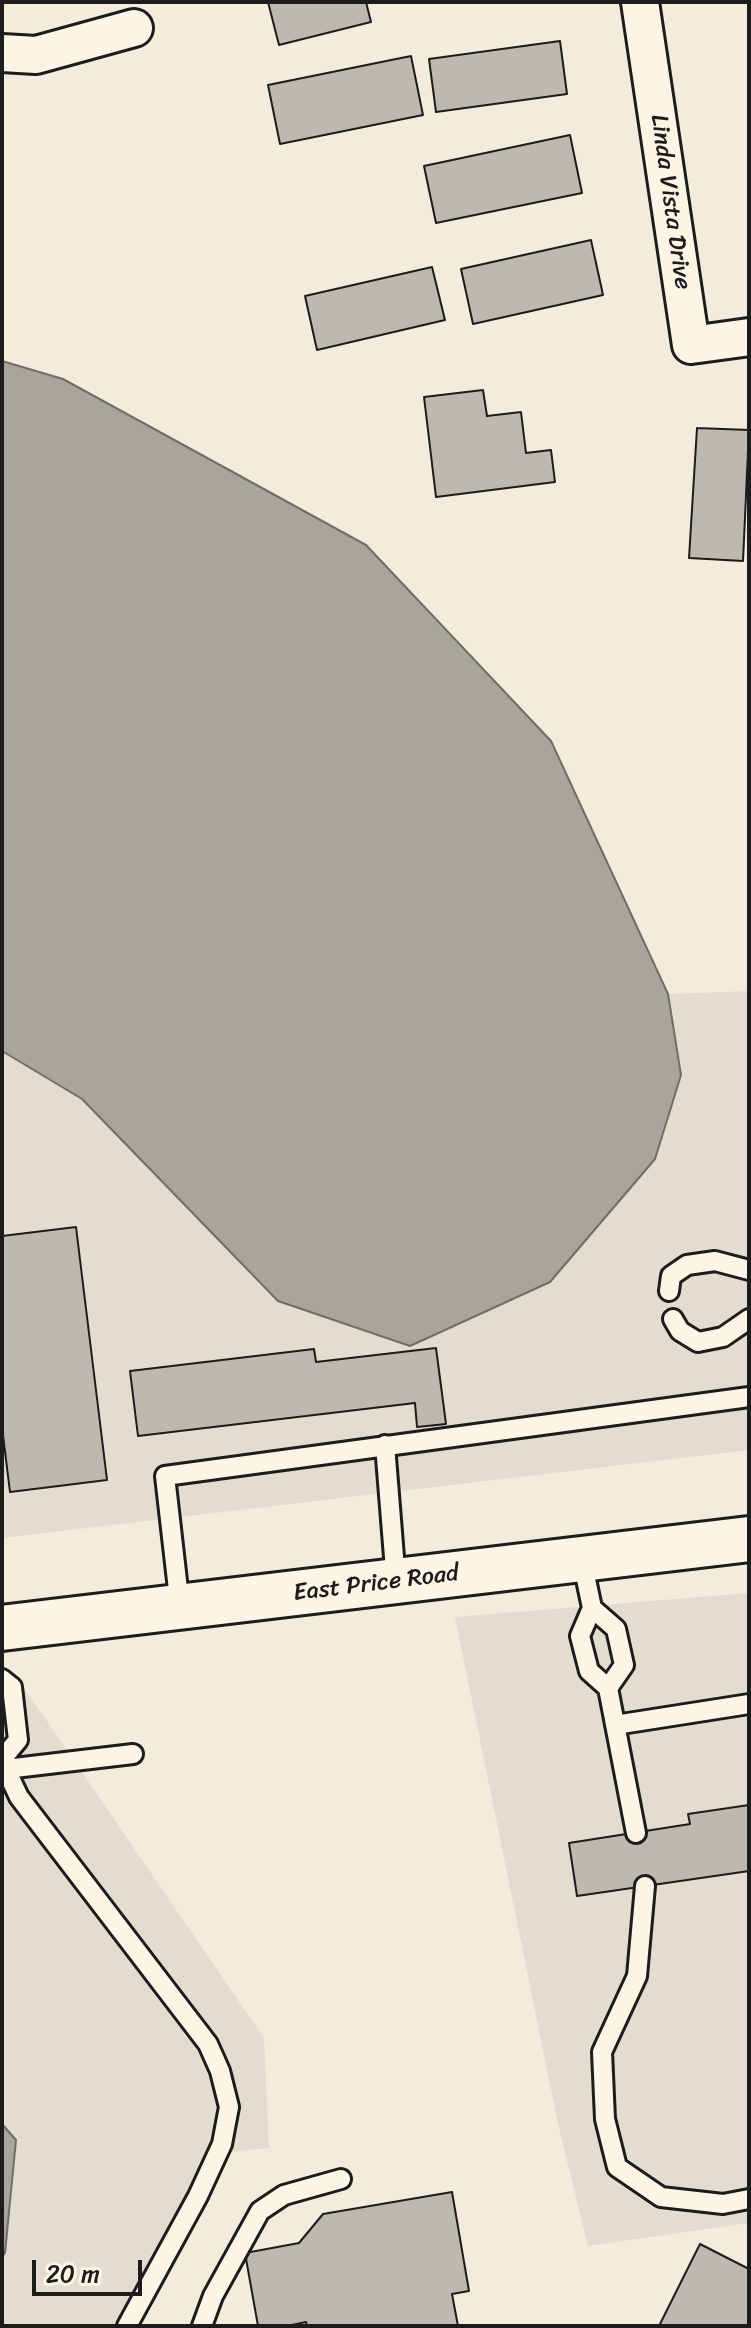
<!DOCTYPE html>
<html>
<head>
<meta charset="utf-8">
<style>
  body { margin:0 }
  #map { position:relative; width:751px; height:2328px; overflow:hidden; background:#f3ecdd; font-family:Sriracha,sans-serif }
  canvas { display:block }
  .frame { position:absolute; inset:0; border:4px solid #1c1c1c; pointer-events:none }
  .scale { position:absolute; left:32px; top:2260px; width:110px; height:36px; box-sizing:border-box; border:4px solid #1c1c1c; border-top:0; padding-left:10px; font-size:24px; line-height:28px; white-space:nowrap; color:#1c1c1c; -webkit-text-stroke:6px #fcf5e5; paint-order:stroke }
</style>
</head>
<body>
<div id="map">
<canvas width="751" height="2328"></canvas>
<div class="frame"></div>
<div class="scale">20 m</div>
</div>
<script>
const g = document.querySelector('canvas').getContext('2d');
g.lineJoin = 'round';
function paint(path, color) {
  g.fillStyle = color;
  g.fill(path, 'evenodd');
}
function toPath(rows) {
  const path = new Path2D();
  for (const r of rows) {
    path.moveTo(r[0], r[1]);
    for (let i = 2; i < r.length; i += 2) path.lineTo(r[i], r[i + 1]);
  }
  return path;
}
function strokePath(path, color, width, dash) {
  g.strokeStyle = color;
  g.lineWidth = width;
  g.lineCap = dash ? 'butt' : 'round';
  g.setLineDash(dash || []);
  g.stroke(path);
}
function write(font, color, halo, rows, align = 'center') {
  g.font = font + ' Sriracha,sans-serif';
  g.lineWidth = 8;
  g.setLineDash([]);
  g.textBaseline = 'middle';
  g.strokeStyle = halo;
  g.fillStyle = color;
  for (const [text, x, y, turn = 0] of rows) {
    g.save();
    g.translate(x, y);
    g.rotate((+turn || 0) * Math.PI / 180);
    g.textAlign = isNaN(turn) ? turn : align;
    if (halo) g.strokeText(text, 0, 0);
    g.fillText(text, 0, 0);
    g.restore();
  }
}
paint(toPath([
  [749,991,749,1450,2,1538,2,1051,82,1099,278,1301,681,1075,668,994],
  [749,1593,749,2223,588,2246,558,2124,455,1617],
  [16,1676,264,2038,269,2148,211,2154,126,2326,2,2326,2,1678]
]), '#e3ddcf');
const water = toPath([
  [2,361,63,379,366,545,551,741,668,994,681,1075,655,1159,550,1282,410,1346,278,1301,82,1099,2,1051,2,361],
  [2,2124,16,2140,5,2253,2,2257,2,2124]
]);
paint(water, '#aaa59b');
strokePath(water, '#716e68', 2);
const building = toPath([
  [268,2,366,2,371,22,279,45,268,2],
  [560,41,567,94,436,112,429,59,560,41],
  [411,56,423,115,280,144,268,85,411,56],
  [570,135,582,193,436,223,424,166,570,135],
  [591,240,603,295,473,324,461,269,591,240],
  [432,267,445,320,317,350,305,296,432,267],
  [483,390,487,416,521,412,526,453,551,450,555,482,436,497,424,397,483,390],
  [697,428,749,430,743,561,689,558,697,428],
  [76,1227,107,1480,10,1492,2,1427,2,1236,76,1227],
  [436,1348,446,1424,417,1427,415,1403,138,1436,130,1371,314,1349,316,1362,436,1348],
  [749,1805,749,1871,577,1896,569,1843,690,1824,688,1814,749,1805],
  [452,2192,469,2291,452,2294,458,2326,307,2326,306,2322,287,2326,258,2326,245,2253,299,2243,323,2214,452,2192],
  [700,2244,749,2269,749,2326,659,2326,700,2244]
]);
paint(building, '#beb9ae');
strokePath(building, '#1c1c1c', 2);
const service = toPath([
  [669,1291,671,1276,687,1265,715,1261,749,1270],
  [673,1319,680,1331,698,1342,723,1337,749,1319],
  [385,1445,396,1582],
  [582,1560,592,1608,580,1636,589,1671,608,1688,636,1833],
  [180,1607,165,1476,749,1397],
  [592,1608,616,1629,624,1665,608,1688],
  [2,1679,12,1687,18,1740,2,1759],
  [615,1725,749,1704],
  [2,1761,19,1797,208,2044,220,2071,229,2107,222,2144,198,2196,127,2326],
  [6,1769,133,1754],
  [645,1886,637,1976,602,2052,605,2119,617,2167,661,2197,723,2204,749,2199],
  [202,2326,213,2296,260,2211,284,2195,341,2179]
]);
const minor = toPath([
  [640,2,691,345,749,337],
  [2,53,36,55,134,28]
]);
const secondary = toPath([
  [2,1628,749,1539]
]);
strokePath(service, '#1c1c1c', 24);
strokePath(minor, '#1c1c1c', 42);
strokePath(secondary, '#1c1c1c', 50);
strokePath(service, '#fcf5e5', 18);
strokePath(minor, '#fcf5e5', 36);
strokePath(secondary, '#fcf5e5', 44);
write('24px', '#1c1c1c', '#fcf5e5', [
  ["Linda Vista Drive",670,202,82],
  ["East Price Road",376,1584,-7]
]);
</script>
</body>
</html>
